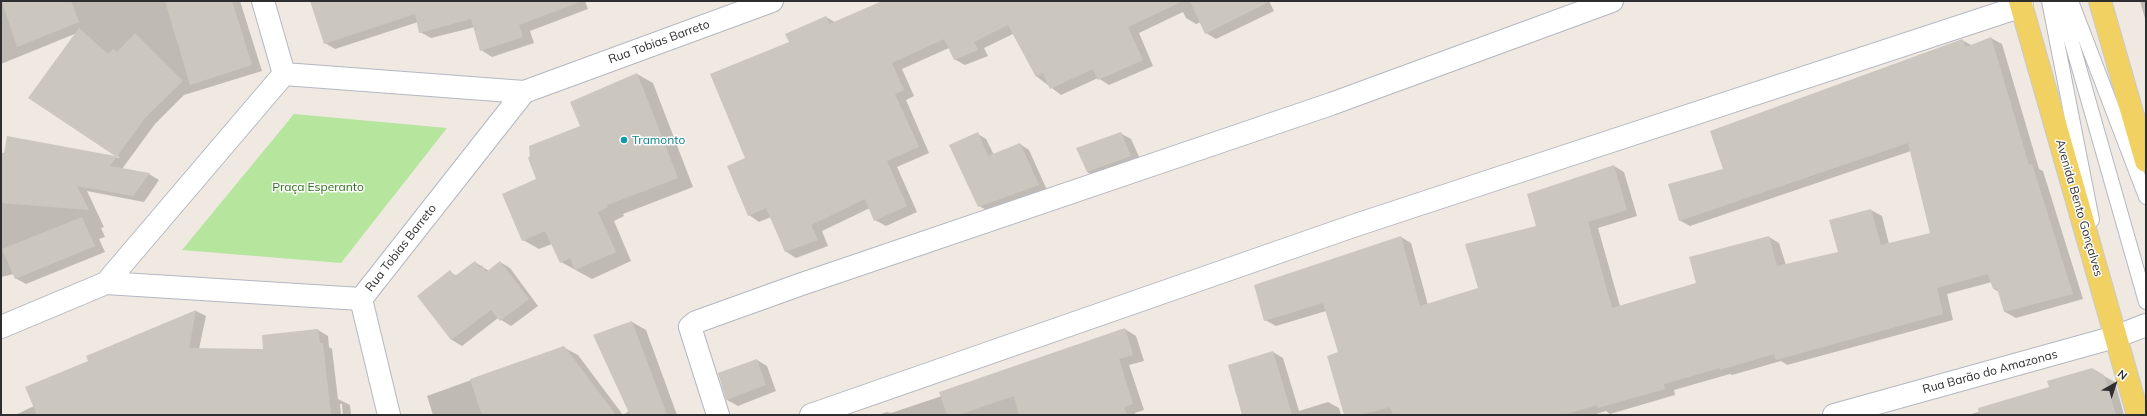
<!DOCTYPE html>
<html>
<head>
<meta charset="utf-8">
<style>
  body { margin:0 }
  #map { position:relative; width:2147px; height:416px; overflow:hidden; background:#efe9e1; font-family:Mulish,sans-serif }
  canvas { display:block }
  .frame { position:absolute; inset:0; border:2px solid #2e2e2e; pointer-events:none }
  .north { position:absolute; left:2095px; top:364px; width:40px; height:40px; -webkit-text-stroke:3px #fff; paint-order:stroke; rotate:39deg; font-size:11px; font-weight:700; line-height:16px; text-align:center; color:#2e2e2e }
  .north::after { content:''; display:block; margin:auto; width:14px; height:18px; background:#2e2e2e; clip-path:polygon(50% 0,100% 100%,50% 72%,0 100%) }
</style>
</head>
<body>
<div id="map">
<canvas width="2147" height="416"></canvas>
<div class="frame"></div>
<div class="north">N</div>
</div>
<script>
const g = document.querySelector('canvas').getContext('2d');
g.lineJoin = 'round';
function paint(path, color) {
  g.fillStyle = color;
  g.fill(path, 'evenodd');
}
function toPath(rows) {
  const path = new Path2D();
  for (const r of rows) {
    path.moveTo(r[0], r[1]);
    for (let i = 2; i < r.length; i += 2) path.lineTo(r[i], r[i + 1]);
  }
  return path;
}
function strokePath(path, color, width, dash) {
  g.strokeStyle = color;
  g.lineWidth = width;
  g.lineCap = dash ? 'butt' : 'round';
  g.setLineDash(dash || []);
  g.stroke(path);
}
function write(font, color, halo, rows, align = 'center') {
  g.font = font + ' Mulish,sans-serif';
  g.lineWidth = 3;
  g.setLineDash([]);
  g.textBaseline = 'middle';
  g.strokeStyle = halo;
  g.fillStyle = color;
  for (const [text, x, y, turn = 0] of rows) {
    g.save();
    g.translate(x, y);
    g.rotate((+turn || 0) * Math.PI / 180);
    g.textAlign = isNaN(turn) ? turn : align;
    if (halo) g.strokeText(text, 0, 0);
    g.fillText(text, 0, 0);
    g.restore();
  }
}
paint(toPath([
  [294,114,447,128,341,263,182,250]
]), '#b6e59e');
paint(toPath([
  [1,1,240,1,262,71,184,95,155,124,122,169,149,174,159,180,144,202,87,191,104,227,101,228,105,237,99,239,105,252,26,284,15,278,14,274,1,277,1,154,5,155,8,137,120,158,30,98,77,33,1,64],
  [317,1,585,1,588,9,530,31,534,43,492,57,481,50,475,27,431,38,420,32,418,22,335,49,325,43],
  [898,1,1269,1,1274,11,1216,39,1206,33,1201,22,1196,24,1186,18,1183,12,1139,33,1153,66,1109,85,1098,78,1061,95,1036,76,1013,34,984,48,988,56,965,65,954,59,949,48,902,69,914,96,906,100,929,153,897,167,917,212,886,226,875,220,870,208,822,231,828,246,796,258,785,251,771,217,759,222,749,215,747,159,790,43,826,17,835,22],
  [2140,1,2146,1,2146,22],
  [1991,38,2002,44,2039,169,2043,171,2083,299,2016,318,2005,312,1999,292,1994,289,1992,282,1947,294,1953,320,1787,365,1781,361,1732,375,1730,374,1674,390,1675,395,1610,414,1606,411,1593,415,1345,415,1339,353,1326,311,1276,326,1265,320,1401,237,1411,243,1428,305,1479,289,1537,226,1614,166,1624,172,1637,216,1598,228,1620,306,1697,284,1769,237,1779,243,1786,265,1839,252,1871,210,1882,216,1889,244,1932,233,1911,151,1690,226,1679,220,1725,170,1962,40,1973,46],
  [637,74,653,83,693,187,623,214,624,216,614,221,631,261,592,279,561,262,552,244,539,249,523,240,538,179,581,126],
  [1120,133,1131,139,1141,161,1098,178,1087,172],
  [978,134,986,139,994,155,1020,144,1029,150,1047,190,988,211,979,206],
  [475,262,489,271,500,262,510,268,538,306,511,326,498,318,462,346,452,340,418,296,450,272,457,276],
  [196,311,206,316,199,349,264,350,318,330,328,336,329,347,332,349,338,399,350,405,351,415,343,415,342,404,340,404,341,415,15,415,34,406,89,361,87,357],
  [632,322,646,330,677,415,623,415,629,411],
  [1125,329,1136,336,1144,361,1129,365,1144,410,1135,413,1135,415,878,415,887,412,891,413,942,396],
  [563,347,578,355,623,415,433,415,427,396],
  [1273,352,1283,358,1299,411,1328,402,1339,408,1341,415,1243,415],
  [757,360,767,366,776,391,738,406,727,400,719,373],
  [2104,376,2115,382,2124,415,1968,415]
]), '#0003');
paint(toPath([
  [2,1,71,1,79,22,17,47],
  [165,1,232,1,252,65,190,85],
  [310,1,577,1,577,3,519,25,523,37,480,51,471,19,419,33,415,14,324,44],
  [882,1,1183,1,1128,27,1143,60,1098,80,1093,69,1050,89,1043,73,1036,77,1008,25,974,42,978,50,954,60,944,39,892,63,904,90,895,94,919,147,887,161,907,206,874,221,865,199,811,225,818,240,785,252,766,208,748,216,727,166,745,158,710,74,789,42,785,34,826,16,829,24],
  [1190,1,1271,1,1205,34],
  [79,28,108,54,113,49,117,52,135,33,183,81,145,118,110,166,150,173,133,196,77,186,89,210,1,203,1,153,4,153,7,136,115,156,28,98],
  [1991,37,2029,165,2032,164,2073,294,2004,312,1997,288,1993,289,1988,274,1937,288,1943,314,1776,360,1774,354,1720,370,1720,368,1664,384,1665,389,1598,408,1597,405,1563,415,1393,415,1390,407,1360,415,1344,415,1327,356,1338,352,1323,303,1264,321,1254,285,1401,236,1420,306,1478,288,1465,244,1536,226,1527,194,1614,165,1627,210,1588,222,1612,308,1696,283,1689,257,1769,236,1777,266,1838,252,1829,220,1871,209,1881,245,1930,233,1908,143,1679,221,1668,184,1723,169,1710,131,1957,41,1962,39,1966,47],
  [637,73,678,178,607,205,608,207,598,212,616,252,575,270,570,258,560,263,545,231,522,241,502,194,536,179,528,158,530,156,529,146,580,126,570,102],
  [978,132,988,156,1020,143,1039,185,978,207,949,145],
  [1121,132,1131,156,1087,172,1076,148],
  [82,217,95,246,15,279,2,249],
  [475,261,480,268,482,265,486,272,500,261,529,299,500,321,491,310,451,340,417,296,450,270,455,276],
  [196,310,189,348,263,349,262,335,318,329,320,343,323,343,331,415,37,415,25,387,88,361,86,356],
  [632,321,667,415,630,415,593,335],
  [1125,328,1133,355,1119,359,1133,404,1124,407,1127,415,1019,415,1014,396,958,415,947,415,939,392],
  [564,346,616,415,482,415,470,379],
  [1273,351,1292,415,1242,415,1228,365],
  [757,359,766,385,726,400,718,373],
  [2092,368,2104,375,2116,415,1979,415,1978,408,2049,387,2047,381]
]), '#cbc7bf');
const lane = toPath([
  [2049,1,2092,220],
  [2060,1,2146,302],
  [2071,1,2146,197]
]);
const street = toPath([
  [263,1,284,74],
  [106,283,284,74,524,92,772,1],
  [361,299,389,415],
  [1,327,106,283,361,299,524,92],
  [718,415,690,327,696,322,799,285,1331,104,1612,1],
  [811,415,1356,225,2022,6]
]);
const secondary = toPath([
  [1834,415,2115,337,2146,325]
]);
const primary = toPath([
  [2020,1,2138,415],
  [2100,1,2146,161]
]);
strokePath(lane, '#b4b7c1', 16);
strokePath(street, '#b4b7c1', 24);
strokePath(secondary, '#b4b7c1', 24);
strokePath(primary, '#c9c9c9', 24);
strokePath(lane, '#fff', 14);
strokePath(street, '#fff', 22);
strokePath(secondary, '#fff', 22);
strokePath(primary, '#f2d163', 22);
for (const [x, y, r, color] of [
  [624,140,4,"#0f9aa8"]
]) {
  const dot = new Path2D();
  dot.arc(x, y, r, 0, 2 * Math.PI);
  g.fillStyle = color;
  g.fill(dot);
  strokePath(dot, '#fff', 1.5);
}
write('12px', '#2e2e2e', '#fff', [
  ["Rua Tobias Barreto",659,42,-20],
  ["Avenida Bento Gonçalves",2079,208,74],
  ["Rua Tobias Barreto",401,248,-52],
  ["Rua Barão do Amazonas",1990,372,-15]
]);
write('12px', '#0d838f', '#fff', [
  ["Tramonto",632,140]
], 'left');
write('12px', '#2c6e1b', '#fff', [
  ["Praça Esperanto",318,187]
]);
</script>
</body>
</html>
